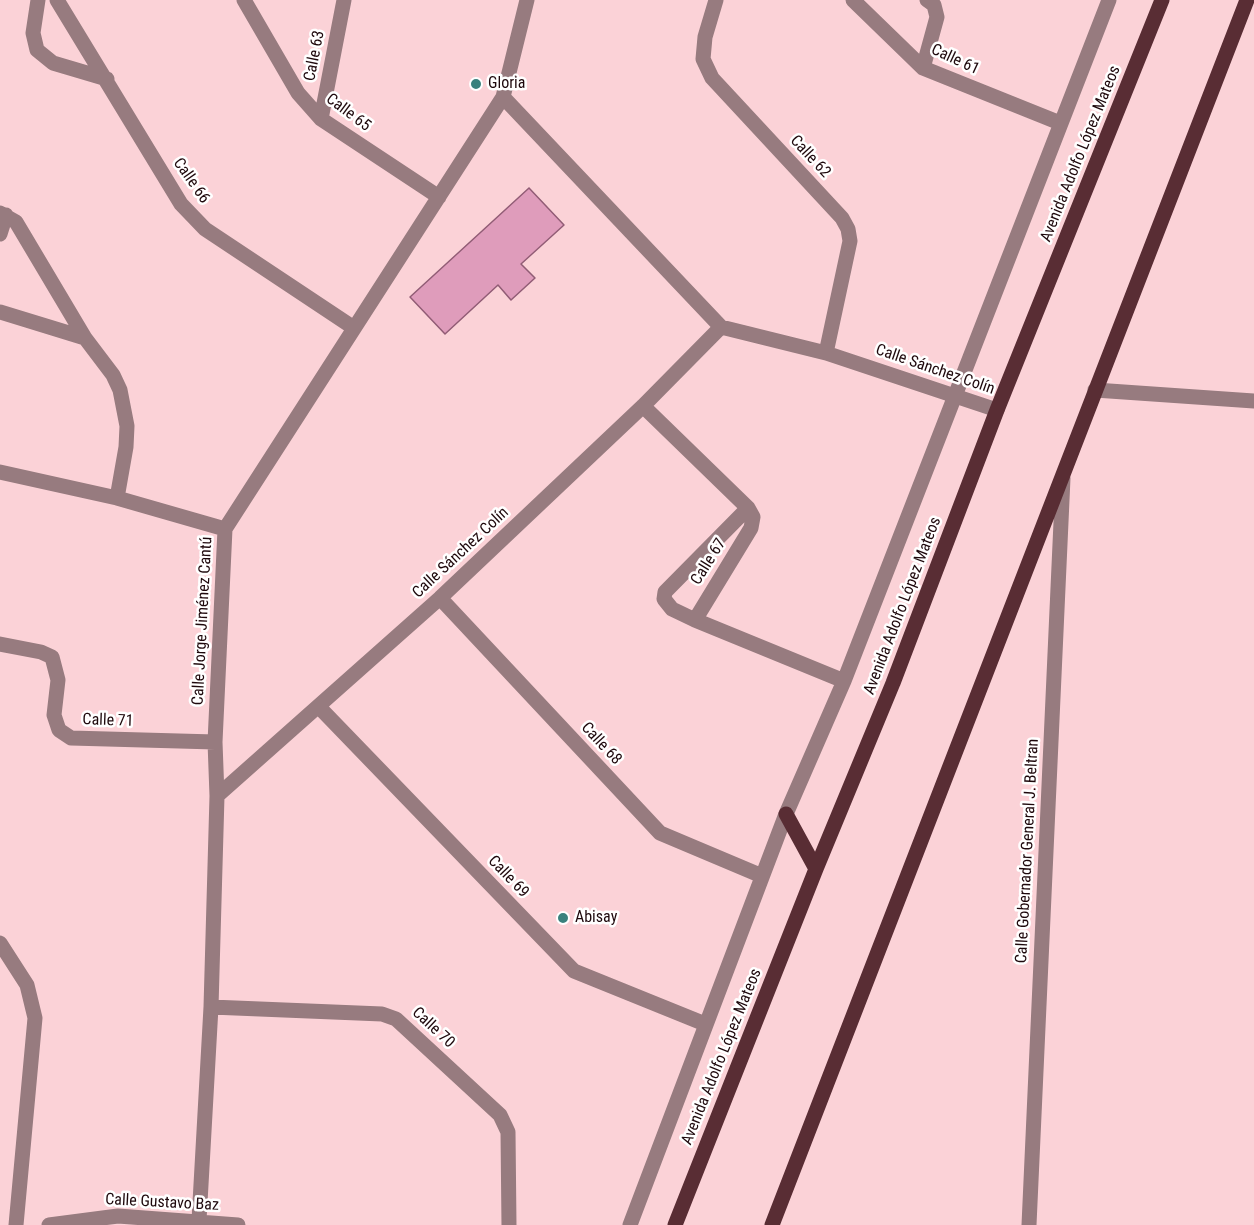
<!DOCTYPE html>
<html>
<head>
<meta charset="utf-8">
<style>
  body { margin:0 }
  canvas { display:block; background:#fbd2d7 }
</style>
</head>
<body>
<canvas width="1254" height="1225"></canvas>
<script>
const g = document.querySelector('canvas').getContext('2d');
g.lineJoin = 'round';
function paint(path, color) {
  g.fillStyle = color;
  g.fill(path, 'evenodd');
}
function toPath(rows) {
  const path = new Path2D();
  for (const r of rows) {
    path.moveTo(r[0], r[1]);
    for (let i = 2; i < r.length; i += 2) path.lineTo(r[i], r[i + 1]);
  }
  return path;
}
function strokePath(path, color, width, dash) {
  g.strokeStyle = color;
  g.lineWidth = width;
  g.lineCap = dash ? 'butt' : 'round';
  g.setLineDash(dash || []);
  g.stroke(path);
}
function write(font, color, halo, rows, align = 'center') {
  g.font = font + ' "Roboto Condensed",sans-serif';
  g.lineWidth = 5;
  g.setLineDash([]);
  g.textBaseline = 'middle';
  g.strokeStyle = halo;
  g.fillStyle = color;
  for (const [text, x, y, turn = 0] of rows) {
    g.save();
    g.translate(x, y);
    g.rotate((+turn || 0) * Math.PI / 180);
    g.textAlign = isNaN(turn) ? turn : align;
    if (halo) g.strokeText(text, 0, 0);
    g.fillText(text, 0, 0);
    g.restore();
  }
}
const building = toPath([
  [529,188,564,225,521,264,535,278,511,300,498,285,445,334,410,297,529,188]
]);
paint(building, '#df9cbb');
strokePath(building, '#915c75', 1.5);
strokePath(toPath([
  [38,0,33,33,37,50,53,63,107,79],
  [57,0,181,204,205,229,354,328],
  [244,0,298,93,321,119,439,197],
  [716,0,705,37,703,59,712,78,842,218,848,229,850,241,826,353],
  [853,0,923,68,1060,123],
  [923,68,937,17,934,5,927,0],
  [503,97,721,327,826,353,997,410],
  [321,119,344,0],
  [0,213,16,222,85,338,113,375,120,390,127,426,126,447,117,498],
  [0,234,6,215],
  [0,312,85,338],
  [1095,390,1254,401],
  [643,406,748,508,753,517,751,528,695,620,844,681],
  [0,472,117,498,225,529],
  [440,598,660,833,762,876],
  [695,620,672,609,664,599,665,592,748,508],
  [0,644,41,652,52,657,58,680,54,715,59,730,71,738,215,742],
  [319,707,574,971,705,1024],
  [217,796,440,598,643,406,721,327],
  [0,943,27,985,35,1018,16,1225],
  [211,1007,382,1014,396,1019,500,1115,508,1132,509,1225],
  [199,1220,211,1007,217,796,215,742,225,529,503,97,527,0],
  [49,1225,118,1216,238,1225],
  [630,1225,786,814,844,681,1109,0],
  [1029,1225,1063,478]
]), '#977b7f', 15);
strokePath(toPath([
  [786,814,816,869],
  [675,1225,816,869,893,683,997,410,1162,0],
  [772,1225,1247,0]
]), '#592d34', 15);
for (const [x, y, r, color] of [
  [476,84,6,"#39817d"],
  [563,918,6,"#39817d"]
]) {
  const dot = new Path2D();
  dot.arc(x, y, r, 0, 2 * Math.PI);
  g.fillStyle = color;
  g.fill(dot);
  strokePath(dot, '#fff', 2);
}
write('16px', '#1e080c', '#fff', [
  ["Calle 63",315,56,-79],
  ["Calle 61",955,60,25],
  ["Calle 65",348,113,37],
  ["Avenida Adolfo López Mateos",1081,154,-68],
  ["Calle 62",810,157,47],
  ["Calle 66",191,181,55],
  ["Calle Sánchez Colín",935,370,19],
  ["Calle Sánchez Colín",461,553,-43],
  ["Calle 67",709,562,-58],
  ["Avenida Adolfo López Mateos",903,606,-69],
  ["Calle Jorge Jiménez Cantú",203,621,-87],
  ["Calle 71",108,721,2],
  ["Calle 68",601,744,47],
  ["Calle Gobernador General J. Beltran",1028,851,-87],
  ["Calle 69",508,877,46],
  ["Calle 70",433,1028,43],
  ["Avenida Adolfo López Mateos",722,1057,-68],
  ["Calle Gustavo Baz",162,1203,3]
]);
write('16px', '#1e080c', '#fff', [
  ["Gloria",488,84],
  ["Abisay",575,918]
], 'left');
</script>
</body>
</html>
